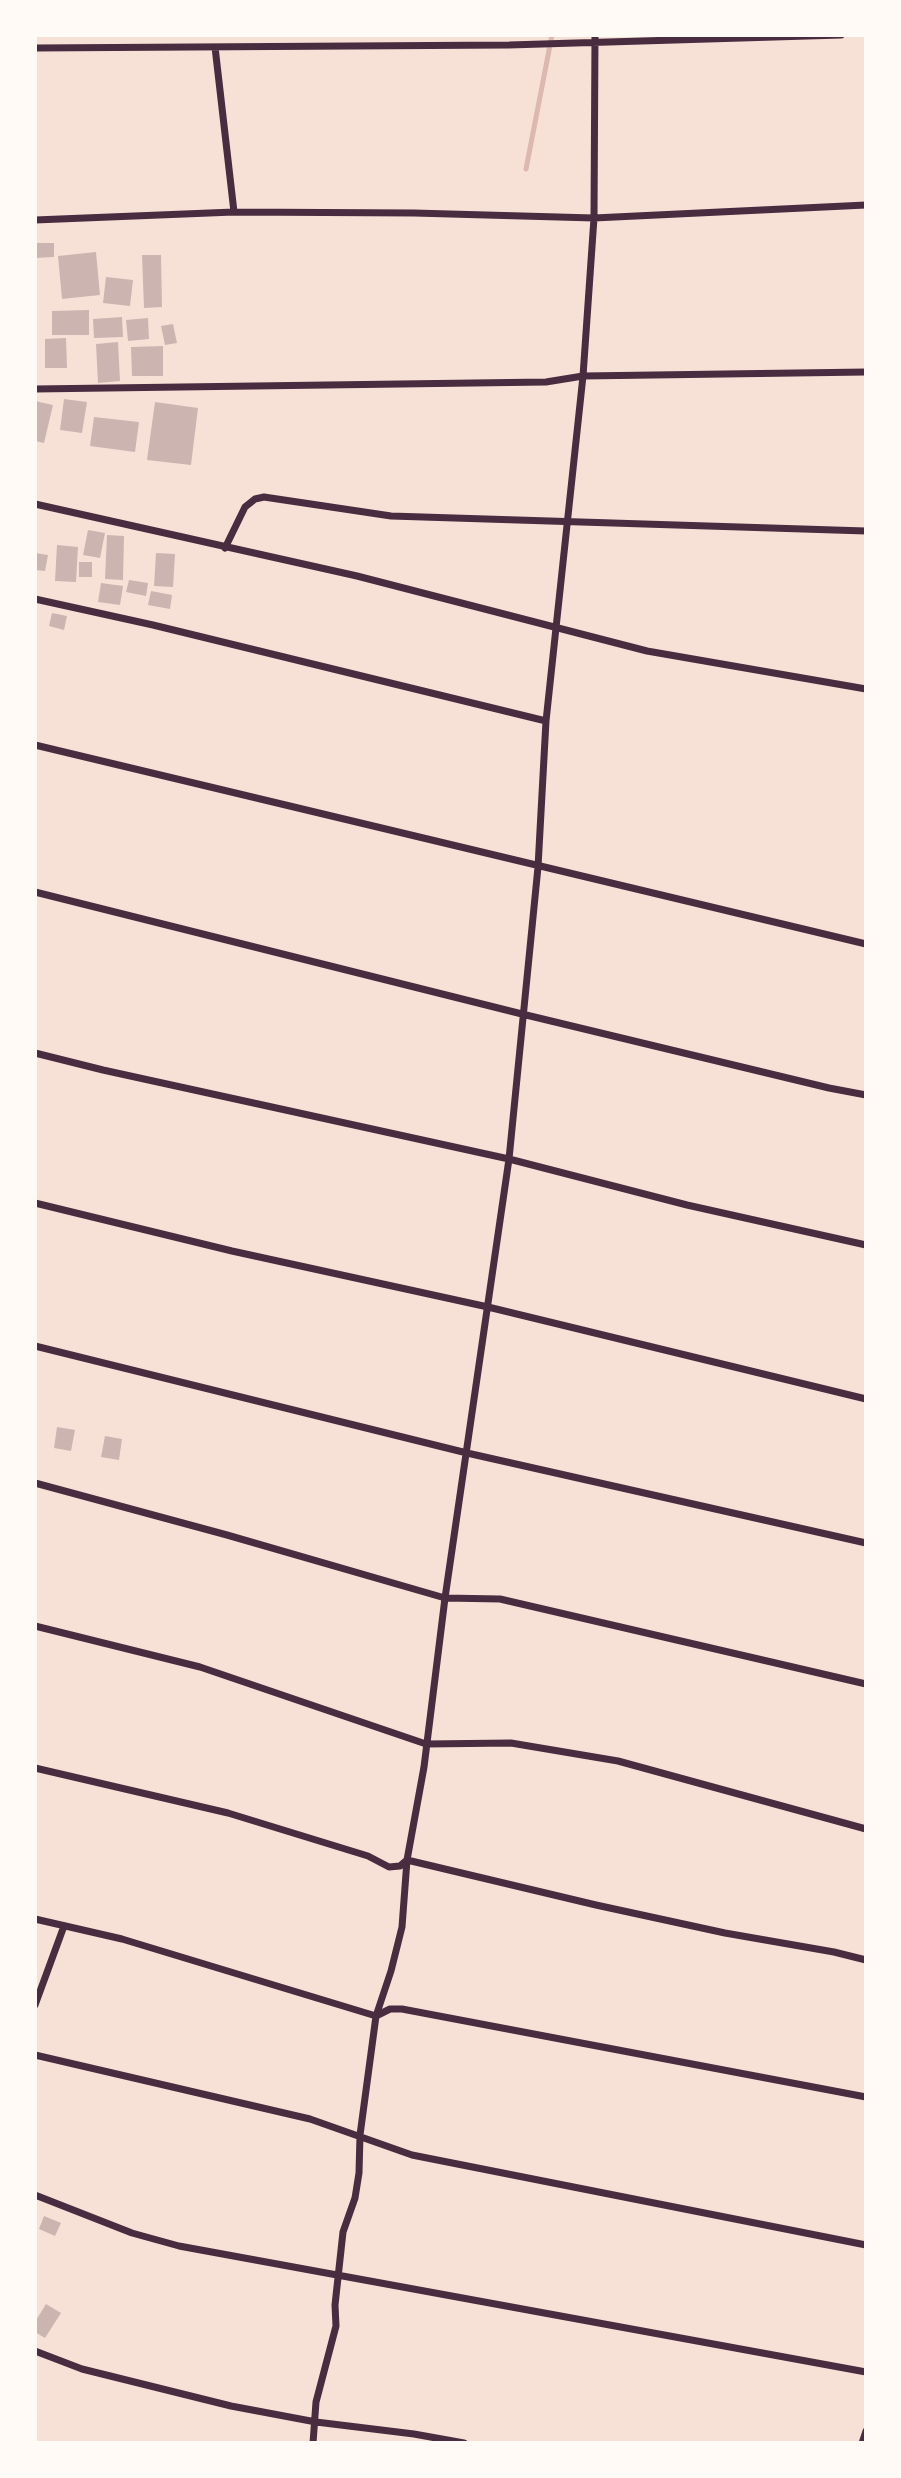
<!DOCTYPE html>
<html>
<head>
<meta charset="utf-8">
<style>
  body { margin:0 }
  #map { position:relative; width:901px; height:2478px; overflow:hidden; background:#f7e1d7; font-family:"Space Grotesk",sans-serif }
  canvas { display:block }
  .frame { position:absolute; inset:0; border:37px solid #fffaf5; pointer-events:none }
</style>
</head>
<body>
<div id="map">
<canvas width="901" height="2478"></canvas>
<div class="frame"></div>
</div>
<script>
const g = document.querySelector('canvas').getContext('2d');
g.lineJoin = 'round';
function toPath(rows) {
  const path = new Path2D();
  for (const r of rows) {
    path.moveTo(r[0], r[1]);
    for (let i = 2; i < r.length; i += 2) path.lineTo(r[i], r[i + 1]);
  }
  return path;
}
function strokePath(path, color, width, dash) {
  g.strokeStyle = color;
  g.lineWidth = width;
  g.lineCap = dash ? 'butt' : 'round';
  g.setLineDash(dash || []);
  g.stroke(path);
}
function paint(path, color) {
  g.fillStyle = color;
  g.fill(path, 'evenodd');
}
strokePath(toPath([
  [526,169,552,35]
]), '#dcb8b0', 5);
paint(toPath([
  [35,243,54,243,54,257,35,258],
  [96,252,100,295,62,299,58,256],
  [142,255,161,255,162,307,144,308],
  [106,277,133,280,130,306,103,303],
  [89,310,89,335,52,335,52,311],
  [122,317,123,337,94,338,93,319],
  [148,318,149,339,128,341,126,320],
  [173,324,177,343,165,345,161,326],
  [66,338,67,368,45,368,45,339],
  [118,342,120,381,98,383,96,344],
  [163,346,163,376,132,376,131,347],
  [64,399,87,402,82,433,60,430],
  [35,401,53,405,44,443,35,441],
  [155,402,198,408,191,465,147,460],
  [94,417,139,422,135,452,90,446],
  [88,530,105,533,100,558,83,555],
  [107,535,124,536,123,580,105,579],
  [57,545,78,547,76,582,55,581],
  [35,553,48,555,45,571,35,570],
  [156,553,175,554,173,587,154,586],
  [79,562,92,562,92,577,79,577],
  [129,580,148,583,146,596,126,592],
  [101,583,123,586,120,605,98,602],
  [151,591,172,595,170,609,148,605],
  [52,613,67,616,64,630,49,626],
  [57,1427,75,1430,71,1451,54,1448],
  [105,1436,122,1439,119,1460,101,1457],
  [44,2216,61,2223,55,2236,39,2229],
  [46,2304,61,2313,45,2338,35,2332,35,2322]
]), '#ccb4b1');
strokePath(toPath([
  [215,47,234,212],
  [35,48,509,45,841,35],
  [35,220,234,212,414,213,594,218,866,205],
  [35,389,546,382,583,376,866,372],
  [35,504,357,576,647,651,866,689],
  [225,548,245,507,255,499,264,497,391,516,866,531],
  [35,599,153,625,546,721],
  [35,745,866,944],
  [35,892,522,1014,829,1088,866,1095],
  [35,1053,103,1070,509,1159,687,1205,866,1245],
  [35,1203,232,1251,488,1307,866,1399],
  [35,1346,467,1453,866,1543],
  [35,1483,227,1535,445,1598,500,1599,866,1684],
  [35,1626,200,1667,426,1744,511,1743,618,1761,866,1829],
  [35,1768,228,1813,368,1856,389,1867,400,1866,407,1860,596,1905,725,1933,834,1952,866,1960],
  [35,1919,122,1939,376,2016,390,2009,402,2009,866,2097],
  [35,2005,64,1926],
  [35,2055,310,2119,412,2155,866,2245],
  [35,2195,132,2233,179,2246,866,2372],
  [35,2351,82,2369,231,2406,316,2422,414,2434,464,2443],
  [313,2443,316,2402,336,2326,335,2305,343,2232,355,2198,359,2173,360,2135,376,2016,391,1971,402,1927,407,1860,424,1767,445,1598,509,1159,538,867,546,721,583,376,594,218,595,35],
  [862,2443,866,2431]
]), '#4a2c40', 7);
</script>
</body>
</html>
